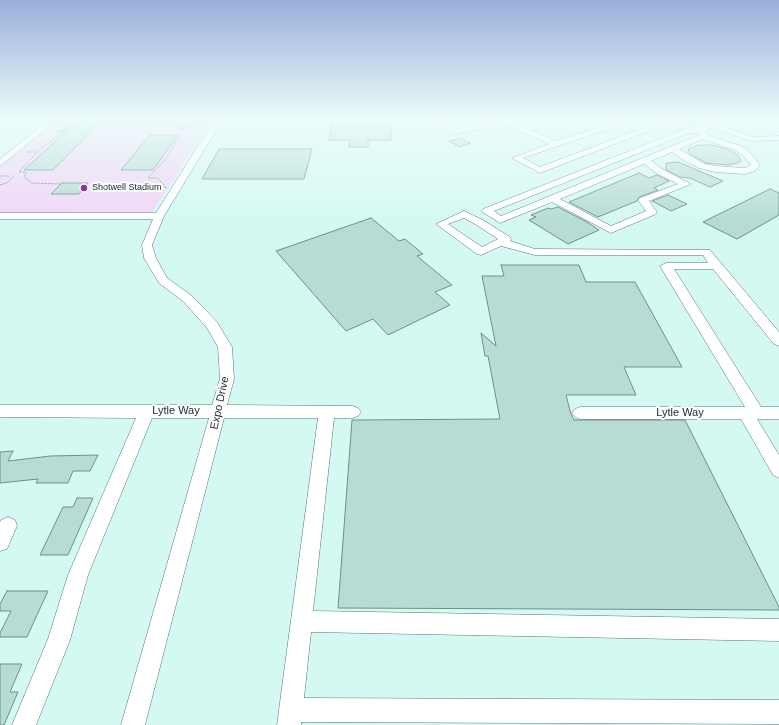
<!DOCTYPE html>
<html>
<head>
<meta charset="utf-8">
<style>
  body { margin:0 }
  canvas { display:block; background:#d4f9f3 }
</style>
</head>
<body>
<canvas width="779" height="725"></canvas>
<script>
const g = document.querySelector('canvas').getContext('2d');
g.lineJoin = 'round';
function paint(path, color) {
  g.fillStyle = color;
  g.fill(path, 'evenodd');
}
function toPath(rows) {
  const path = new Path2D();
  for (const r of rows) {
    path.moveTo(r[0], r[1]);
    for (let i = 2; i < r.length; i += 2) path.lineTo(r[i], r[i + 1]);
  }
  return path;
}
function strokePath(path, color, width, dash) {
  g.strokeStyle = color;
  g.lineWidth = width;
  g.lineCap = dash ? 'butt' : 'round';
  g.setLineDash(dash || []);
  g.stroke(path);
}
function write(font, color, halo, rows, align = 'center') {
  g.font = font + ' Helvetica,sans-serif';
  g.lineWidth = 4;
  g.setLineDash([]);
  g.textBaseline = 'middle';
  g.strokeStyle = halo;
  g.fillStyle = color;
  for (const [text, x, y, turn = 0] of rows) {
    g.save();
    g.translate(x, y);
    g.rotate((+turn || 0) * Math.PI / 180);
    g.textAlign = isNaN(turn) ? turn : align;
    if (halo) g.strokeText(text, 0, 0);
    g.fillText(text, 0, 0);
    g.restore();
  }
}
paint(toPath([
  [56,119,213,119,152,212,0,214,0,165]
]), '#f2d5f8');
const building = toPath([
  [333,119,391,119,391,140,368,140,368,147,349,147,350,140,329,140,333,119],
  [90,120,98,125,53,170,24,170,65,133,58,132,71,125,90,120],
  [179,120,186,123,182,130,169,123,179,120],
  [150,135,178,135,153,170,121,170,150,135],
  [460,138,471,143,460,147,449,141,460,138],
  [699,145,712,145,727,149,738,155,741,161,738,163,728,165,706,163,690,154,688,149,699,145],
  [219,149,312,149,304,179,202,179,219,149],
  [678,162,723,181,710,187,690,178,680,177,666,170,666,163,678,162],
  [639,173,649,178,657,175,669,181,654,188,658,190,639,197,637,201,598,217,569,202,639,173],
  [62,183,88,183,79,194,51,194,62,183],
  [770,189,779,193,779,215,737,239,703,222,770,189],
  [668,195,687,204,671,211,652,201,668,195],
  [558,207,587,222,599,230,568,244,529,220,536,217,531,215,548,208,551,209,558,207],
  [371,218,399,241,405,239,423,254,417,256,452,285,435,292,450,305,388,335,373,319,346,331,276,251,371,218],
  [501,265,579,265,586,282,635,282,682,367,624,367,636,395,566,395,571,414,574,420,685,420,779,607,779,610,338,608,352,420,500,419,488,356,485,356,481,333,496,346,482,276,504,276,501,265],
  [13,451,8,461,50,456,98,455,90,471,73,471,68,483,36,483,38,479,0,483,0,452,13,451],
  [77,498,93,498,68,555,40,555,63,507,73,507,77,498],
  [7,591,48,591,27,637,0,637,0,633,11,611,0,611,0,604,7,591],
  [0,664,22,664,10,692,18,692,4,725,0,725,0,664]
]);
paint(building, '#b7dcd6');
strokePath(building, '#6d8f89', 1);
const minor = toPath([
  [50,119,58,119,0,166,0,159,50,119],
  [215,119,223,119,164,216,152,245,156,258,167,278,192,296,217,322,232,347,234,379,227,405,353,406,358,408,361,412,358,416,353,418,334,418,313,611,779,619,779,641,311,632,304,698,779,700,779,724,301,722,301,725,277,725,318,418,224,418,145,725,121,725,209,418,152,418,88,575,70,640,36,725,12,725,48,639,68,575,136,418,0,417,0,405,212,405,220,379,218,347,207,328,184,302,159,283,144,258,142,245,153,219,0,219,0,213,156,213,215,119],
  [424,119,434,119,457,129,508,119,516,119,516,122,513,122,556,141,627,119,638,119,523,158,540,167,667,119,674,121,540,173,512,158,549,144,504,124,456,134,424,119],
  [674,119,685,119,691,122,674,130,668,130,668,126,680,122,674,119],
  [690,119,701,119,752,137,779,136,779,140,751,141,712,128,706,131,707,135,741,146,749,151,760,165,755,171,745,174,715,172,699,168,683,160,672,152,651,161,662,169,691,184,649,201,657,212,656,214,611,233,552,202,500,223,481,211,483,209,685,129,705,125,690,119],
  [689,133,699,133,699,135,501,216,494,211,689,133],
  [703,139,735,150,743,155,751,165,745,168,715,166,705,164,679,149,703,139],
  [644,164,656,173,678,184,640,198,638,200,646,211,611,226,560,199,644,164],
  [464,211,483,220,510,237,511,239,510,241,535,249,710,250,779,332,779,346,774,344,713,269,674,269,761,407,779,407,779,419,757,419,779,455,779,478,773,475,741,419,580,419,575,417,572,413,575,409,580,407,745,407,660,266,666,263,708,263,703,255,535,255,501,246,481,255,477,254,436,224,464,211],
  [464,218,475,224,498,239,482,247,448,224,464,218],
  [8,517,15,520,17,526,7,549,0,551,0,522,1,520,8,517]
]);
strokePath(minor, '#547670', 1);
strokePath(toPath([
  [61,121,71,127,41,148,19,172,26,172,24,177,32,183,61,184],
  [52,130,65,132],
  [177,130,207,122],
  [27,152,36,152],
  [0,176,9,176],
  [0,185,7,183,14,176],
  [166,188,158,178,148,178,165,160,181,134]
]), '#78918e', 1, [2.5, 1]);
paint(minor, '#fff');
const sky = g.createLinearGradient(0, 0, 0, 220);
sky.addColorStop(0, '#99aedb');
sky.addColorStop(0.54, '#ecfcfa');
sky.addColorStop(1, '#ecfcfa00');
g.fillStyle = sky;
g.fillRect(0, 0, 779, 220);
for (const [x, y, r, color] of [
  [84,188,4,"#8f35a1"]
]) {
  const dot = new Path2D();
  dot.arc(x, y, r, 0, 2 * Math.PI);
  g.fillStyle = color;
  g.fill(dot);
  strokePath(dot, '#fdfdfd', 1.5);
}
write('9px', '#212f2d', '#fdfdfd', [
  ["Shotwell Stadium",92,188]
], 'left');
write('11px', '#212f2d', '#fdfdfd', [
  ["Expo Drive",220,403,-78],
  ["Lytle Way",176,411],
  ["Lytle Way",680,413]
]);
</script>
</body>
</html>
